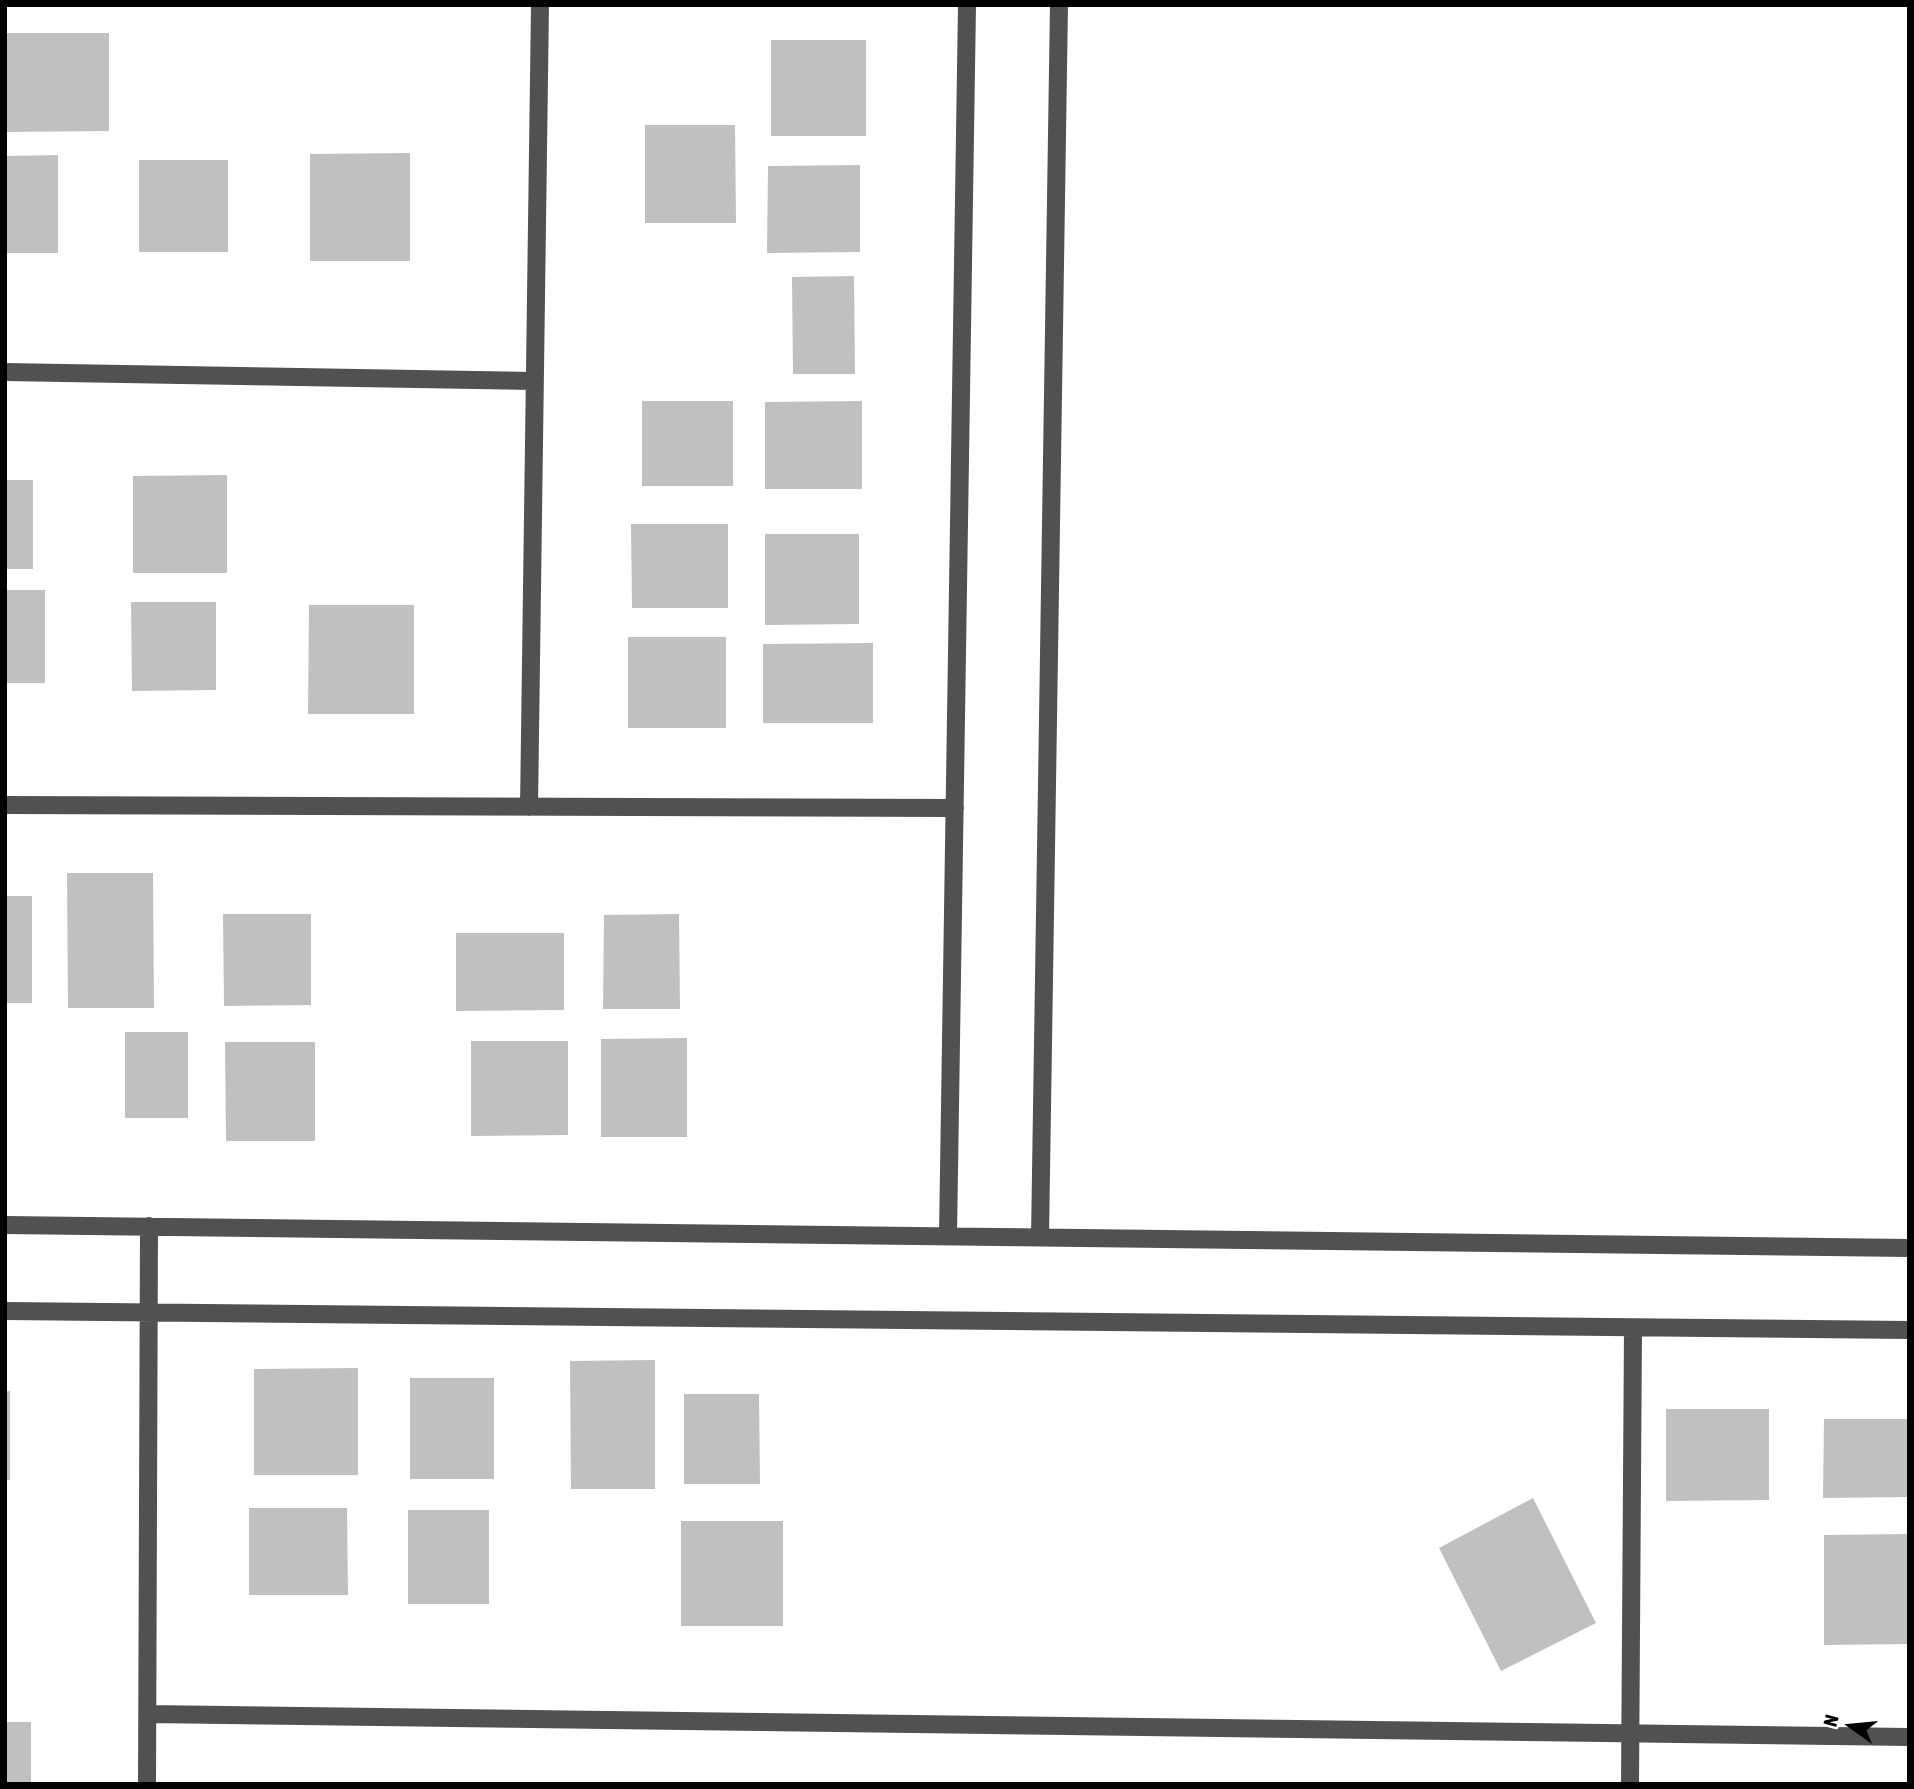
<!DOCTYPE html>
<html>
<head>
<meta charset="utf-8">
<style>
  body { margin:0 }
  #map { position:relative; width:1914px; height:1789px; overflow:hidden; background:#fff; font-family:"Asap Condensed",sans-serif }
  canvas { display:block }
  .frame { position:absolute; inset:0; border:7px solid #000; pointer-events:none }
  .north { position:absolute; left:1816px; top:1691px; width:70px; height:70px; -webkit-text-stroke:5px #fff; paint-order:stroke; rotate:285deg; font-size:19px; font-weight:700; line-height:28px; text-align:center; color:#000 }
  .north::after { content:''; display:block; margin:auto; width:24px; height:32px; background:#000; clip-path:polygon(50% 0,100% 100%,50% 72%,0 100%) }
</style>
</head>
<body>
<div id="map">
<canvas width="1914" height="1789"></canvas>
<div class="frame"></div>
<div class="north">N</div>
</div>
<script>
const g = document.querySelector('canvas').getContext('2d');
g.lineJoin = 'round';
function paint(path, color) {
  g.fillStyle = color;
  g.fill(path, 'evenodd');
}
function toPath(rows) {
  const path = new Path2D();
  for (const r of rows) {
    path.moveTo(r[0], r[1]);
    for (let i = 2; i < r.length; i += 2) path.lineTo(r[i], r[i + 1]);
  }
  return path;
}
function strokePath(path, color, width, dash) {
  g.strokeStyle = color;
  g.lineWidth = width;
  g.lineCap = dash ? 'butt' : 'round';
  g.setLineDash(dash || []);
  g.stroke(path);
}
paint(toPath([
  [5,33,109,33,109,131,5,132],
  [771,40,866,40,866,136,771,136],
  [645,125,735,125,736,223,645,223],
  [410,153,410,261,310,261,310,154],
  [58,155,58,253,5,253,5,156],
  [139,160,228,160,228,252,139,252],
  [860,165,860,252,767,253,768,166],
  [854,276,855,374,793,374,792,277],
  [642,401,733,401,733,486,642,486],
  [862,401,862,489,765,489,765,402],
  [227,475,227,573,133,573,133,476],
  [5,480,33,480,33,569,5,569],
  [631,524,728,524,728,608,632,608],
  [765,534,859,534,859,624,765,625],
  [5,590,45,590,45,683,5,683],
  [131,602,216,602,216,690,132,691],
  [309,605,414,605,414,714,308,714],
  [628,637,726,637,726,728,628,728],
  [873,643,873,723,763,723,763,644],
  [67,873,153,873,154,1008,68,1008],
  [5,896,32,896,32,1003,5,1003],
  [223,914,311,914,311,1005,224,1006],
  [679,914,680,1009,603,1009,604,915],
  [456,933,564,933,564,1010,456,1011],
  [125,1032,188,1032,188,1118,125,1118],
  [687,1038,687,1137,601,1137,601,1039],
  [471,1041,568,1041,568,1135,471,1136],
  [225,1042,315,1042,315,1141,226,1141],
  [655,1360,655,1489,571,1489,570,1361],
  [358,1368,358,1475,254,1475,254,1369],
  [410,1378,494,1378,494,1479,410,1479],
  [5,1391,10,1391,10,1480,5,1480],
  [684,1394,759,1394,760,1484,684,1484],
  [1666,1409,1769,1409,1769,1500,1666,1501],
  [1824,1419,1909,1419,1909,1497,1823,1498],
  [1533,1498,1596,1623,1501,1671,1439,1548],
  [249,1508,347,1508,348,1595,249,1595],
  [408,1510,489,1510,489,1604,408,1604],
  [681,1521,783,1521,783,1626,681,1626],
  [1909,1534,1909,1644,1824,1645,1824,1535],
  [5,1722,31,1722,31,1784,5,1784]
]), '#c0c0c0');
strokePath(toPath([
  [5,372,534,381],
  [5,805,955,808],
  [529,807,540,5],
  [5,1225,1909,1248],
  [948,1235,967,5],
  [1040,1237,1059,5],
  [5,1311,1909,1330],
  [148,1714,1909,1737],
  [147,1784,149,1226],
  [1630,1784,1633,1328]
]), '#515151', 18);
</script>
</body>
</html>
